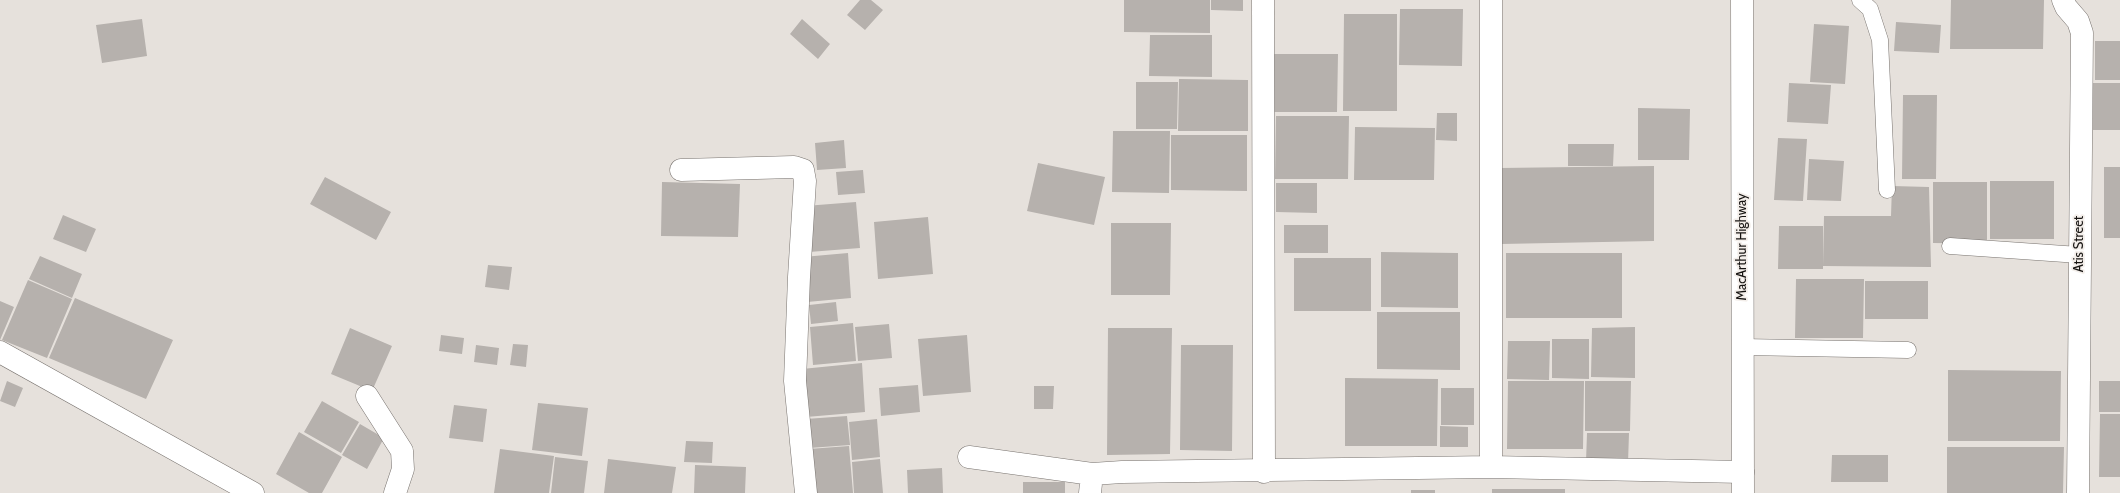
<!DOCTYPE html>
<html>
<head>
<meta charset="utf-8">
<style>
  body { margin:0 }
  canvas { display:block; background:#e6e1dc }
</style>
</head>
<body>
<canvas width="2120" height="493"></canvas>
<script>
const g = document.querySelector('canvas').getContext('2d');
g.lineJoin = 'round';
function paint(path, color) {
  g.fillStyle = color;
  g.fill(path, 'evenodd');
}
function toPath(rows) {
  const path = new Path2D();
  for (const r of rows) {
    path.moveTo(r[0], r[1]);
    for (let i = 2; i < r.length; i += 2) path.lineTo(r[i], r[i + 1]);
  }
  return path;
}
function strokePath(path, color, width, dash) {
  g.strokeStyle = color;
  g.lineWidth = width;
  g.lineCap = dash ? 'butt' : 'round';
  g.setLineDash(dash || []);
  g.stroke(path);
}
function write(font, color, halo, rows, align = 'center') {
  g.font = font + ' Cabin,sans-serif';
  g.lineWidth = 3.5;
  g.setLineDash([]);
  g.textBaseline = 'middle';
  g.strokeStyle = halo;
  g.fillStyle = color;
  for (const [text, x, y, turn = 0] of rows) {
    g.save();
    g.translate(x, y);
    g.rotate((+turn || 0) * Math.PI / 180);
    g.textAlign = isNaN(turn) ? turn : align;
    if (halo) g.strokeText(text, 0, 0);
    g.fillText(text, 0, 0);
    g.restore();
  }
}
paint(toPath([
  [860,0,871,0,883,10,865,30,847,15],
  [1124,0,1210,0,1210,33,1124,32],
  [1211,0,1243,0,1243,11,1211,10],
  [1951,0,2044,0,2043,49,1950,49],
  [1400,9,1463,9,1462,66,1399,65],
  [1344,14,1397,14,1397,111,1343,111],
  [142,19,147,56,102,63,96,25],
  [802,19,830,44,818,59,790,34],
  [1896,22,1941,25,1939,53,1894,51],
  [1814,24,1849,26,1845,84,1810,82],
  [1150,35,1212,35,1212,77,1149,76],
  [2095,41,2120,41,2120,80,2095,80],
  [1272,54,1338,54,1337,112,1272,112],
  [1179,79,1248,80,1248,131,1178,131],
  [1136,82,1178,82,1177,129,1136,129],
  [1789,83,1831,85,1828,124,1787,122],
  [2093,83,2120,83,2120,130,2093,130],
  [1903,95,1937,95,1936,179,1902,179],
  [1638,108,1690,109,1689,160,1638,160],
  [1437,113,1457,113,1457,141,1436,140],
  [1276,116,1349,116,1348,179,1275,179],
  [1355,127,1435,128,1434,180,1354,180],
  [1113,131,1170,131,1169,193,1112,192],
  [1171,135,1247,135,1247,191,1171,190],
  [1778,138,1807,139,1803,201,1774,200],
  [844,140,846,168,817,170,815,143],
  [1568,144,1614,144,1613,166,1568,166],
  [1809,159,1844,161,1841,201,1807,200],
  [1038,163,1105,177,1094,225,1027,211],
  [1654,166,1654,241,1501,244,1500,168],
  [2104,167,2120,167,2120,238,2104,238],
  [863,170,865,193,838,195,836,172],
  [325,177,391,212,376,240,310,204],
  [1990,181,2054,181,2054,239,1990,239],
  [662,182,740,184,738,237,661,236],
  [1933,182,1987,182,1987,244,1933,243],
  [1276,183,1317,183,1317,213,1276,212],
  [1892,186,1929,187,1931,267,1823,266,1824,216,1891,216],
  [856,202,860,248,809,252,805,206],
  [63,215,96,229,86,252,53,239],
  [928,217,933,274,878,279,874,222],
  [1111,223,1171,223,1170,295,1111,295],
  [1284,225,1328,225,1328,253,1284,253],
  [1779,226,1823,226,1823,269,1778,269],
  [1381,252,1458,253,1458,308,1381,307],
  [848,253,851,298,807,302,803,257],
  [1506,253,1622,253,1622,318,1506,318],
  [40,256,82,274,72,298,29,279],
  [1294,258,1371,258,1371,311,1294,311],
  [488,265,512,267,509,290,485,287],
  [1796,279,1864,279,1863,338,1795,338],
  [28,280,72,299,47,358,2,340],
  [1865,281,1928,281,1928,319,1865,319],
  [75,298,173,340,146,399,49,358],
  [0,301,14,307,0,340],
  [836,302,838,321,811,324,809,305],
  [1377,312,1460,312,1460,370,1377,369],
  [853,323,856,361,813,365,810,327],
  [889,324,892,358,858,361,855,327],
  [1635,327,1635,378,1591,377,1592,328],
  [350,328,392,346,372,391,331,374],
  [1108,328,1172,328,1170,454,1107,455],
  [441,335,464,338,462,354,439,351],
  [967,335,971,392,923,396,918,339],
  [1552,339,1589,339,1589,379,1552,378],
  [1508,341,1550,341,1549,380,1507,379],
  [513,344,528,345,526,367,510,365],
  [476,345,499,348,497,365,474,362],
  [1181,345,1233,345,1232,451,1180,450],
  [862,363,865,412,806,417,802,369],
  [1948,370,2061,371,2060,441,1948,441],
  [1345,378,1438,379,1437,446,1345,446],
  [7,381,23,388,15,407,0,401],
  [1508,381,1584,381,1583,449,1507,449],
  [1585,381,1631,381,1630,431,1585,431],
  [2099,381,2120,381,2120,412,2099,412],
  [918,385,920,412,881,416,879,388],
  [1034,386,1054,386,1053,409,1034,409],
  [1441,388,1474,388,1474,425,1441,425],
  [322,401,359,422,341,453,304,432],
  [538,403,588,408,582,456,532,450],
  [454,405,487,409,483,442,449,438],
  [2100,414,2120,414,2120,477,2099,477],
  [847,416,850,445,809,448,806,419],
  [877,419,880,457,852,460,849,422],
  [360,424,384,438,367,469,342,455],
  [1440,426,1468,427,1468,447,1440,447],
  [299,432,342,457,322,493,309,493,276,474],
  [1587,433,1629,433,1628,463,1586,462],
  [686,441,713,442,712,463,684,462],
  [849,446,853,493,813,493,809,449],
  [1947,447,2064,447,2063,493,1947,493],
  [500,449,554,456,549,493,494,493],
  [1832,455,1888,455,1888,482,1831,482],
  [555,457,588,461,584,493,551,493],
  [608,459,676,467,672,493,604,493],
  [880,459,883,493,854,493,852,462],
  [695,465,746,467,745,493,694,493],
  [942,468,943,493,908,493,907,470],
  [1023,482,1065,482,1065,493,1023,493],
  [1492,489,1565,489,1565,493,1492,493],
  [1411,490,1435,490,1435,493,1411,493]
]), '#b6b1ad');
const lane = toPath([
  [1860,0,1870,9,1880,40,1887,190],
  [1950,246,2079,255],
  [1743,347,1908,350]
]);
const street = toPath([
  [1263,0,1264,472],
  [2063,0,2066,7,2078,21,2082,33,2078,493],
  [681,170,794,167,803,170,805,181,799,277,795,381,806,493],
  [0,352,253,493],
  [367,396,402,451,403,469,395,493],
  [969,457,1092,474],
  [1491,467,1491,0],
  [1090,493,1092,474,1122,472,1491,467,1743,472]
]);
const highway = toPath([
  [1742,0,1743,493]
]);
strokePath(lane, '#78736f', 17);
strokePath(street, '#78736f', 23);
strokePath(highway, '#78736f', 23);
strokePath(lane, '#fff', 16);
strokePath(street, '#fff', 22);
strokePath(highway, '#fff', 22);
write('13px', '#161412', '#f3eeea', [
  ["Atis Street",2079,244,-90],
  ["MacArthur Highway",1742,247,-90]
]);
</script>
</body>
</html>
